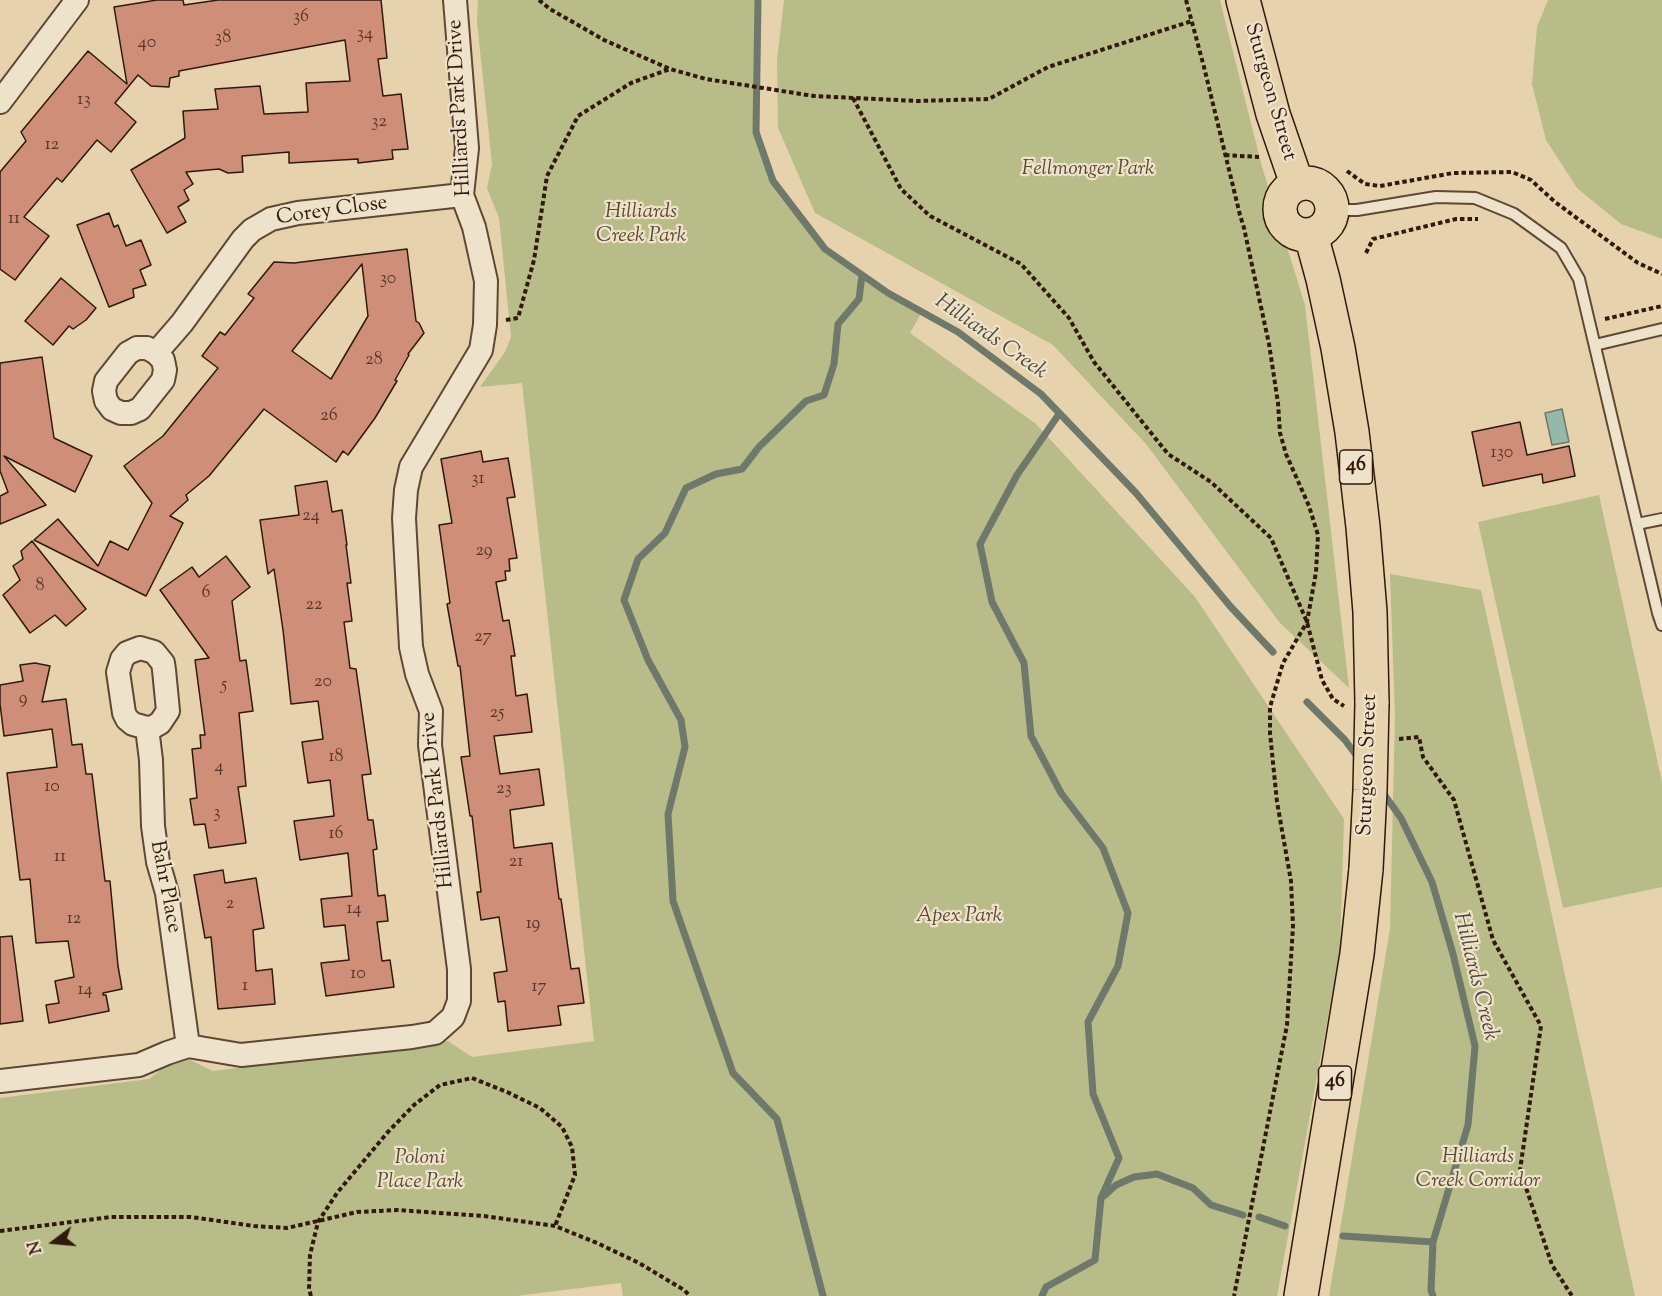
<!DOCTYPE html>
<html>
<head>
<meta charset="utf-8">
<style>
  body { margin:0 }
  #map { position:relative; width:1662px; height:1296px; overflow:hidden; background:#e6d3ad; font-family:"Sorts Mill Goudy",serif }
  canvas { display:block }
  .north { position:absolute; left:24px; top:1212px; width:60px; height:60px; -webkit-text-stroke:4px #efe2ca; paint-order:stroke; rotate:254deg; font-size:16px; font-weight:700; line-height:24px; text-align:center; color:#31190d }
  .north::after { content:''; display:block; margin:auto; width:21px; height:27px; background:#31190d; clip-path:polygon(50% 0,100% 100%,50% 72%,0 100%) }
</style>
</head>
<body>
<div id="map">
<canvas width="1662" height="1296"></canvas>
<div class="north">N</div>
</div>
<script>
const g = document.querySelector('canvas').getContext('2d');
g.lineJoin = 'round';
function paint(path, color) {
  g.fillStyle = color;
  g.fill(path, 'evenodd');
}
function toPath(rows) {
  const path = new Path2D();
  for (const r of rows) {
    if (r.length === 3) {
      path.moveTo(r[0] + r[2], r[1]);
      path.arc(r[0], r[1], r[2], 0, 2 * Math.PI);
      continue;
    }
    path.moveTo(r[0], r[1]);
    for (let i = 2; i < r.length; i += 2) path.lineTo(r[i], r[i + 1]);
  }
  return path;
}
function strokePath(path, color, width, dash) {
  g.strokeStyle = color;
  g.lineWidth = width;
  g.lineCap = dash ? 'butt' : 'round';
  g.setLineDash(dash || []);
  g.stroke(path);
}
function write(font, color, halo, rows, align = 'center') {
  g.font = font + ' "Sorts Mill Goudy",serif';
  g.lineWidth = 4.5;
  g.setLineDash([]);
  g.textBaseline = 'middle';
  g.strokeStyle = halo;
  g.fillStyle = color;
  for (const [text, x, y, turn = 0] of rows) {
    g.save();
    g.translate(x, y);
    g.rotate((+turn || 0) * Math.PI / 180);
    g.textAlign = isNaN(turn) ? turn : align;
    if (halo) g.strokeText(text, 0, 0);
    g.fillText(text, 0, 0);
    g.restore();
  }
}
paint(toPath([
  [478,0,758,0,756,132,773,181,825,249,888,293,922,312,910,333,1036,424,1195,597,1344,819,1340,951,1277,1296,623,1296,621,1283,516,1296,0,1296,0,1098,149,1079,180,1055,213,1071,448,1041,472,1057,594,1041,522,383,480,387,505,352,511,337,499,218,487,188,492,164,477,22],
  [784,0,1220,0,1262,167,1305,305,1349,688,1280,623,1146,444,1053,345,815,213,778,128,777,60],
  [1548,0,1662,0,1662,239,1621,224,1577,188,1546,140,1532,84,1537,27],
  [1599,495,1662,782,1662,887,1563,908,1478,522],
  [1390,574,1481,590,1635,1296,1329,1296,1390,929,1395,716]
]), '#b7bc88');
const water = toPath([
  [1562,409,1569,442,1552,445,1545,413,1562,409]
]);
paint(water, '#96b8a9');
strokePath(water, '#6e786b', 1.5);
strokePath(toPath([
  [758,0,756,132,773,181,825,249,888,293,958,332,1041,394,1136,493,1230,606,1273,652],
  [1307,702,1345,740,1359,759],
  [1381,790,1401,818,1432,882,1453,954,1475,1046,1468,1125,1433,1242,1431,1290,1433,1296],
  [1104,1196,1116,1185,1134,1177,1157,1174,1193,1188,1211,1205,1243,1215],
  [1259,1217,1285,1226],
  [1343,1236,1433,1242],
  [823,1296,777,1119,733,1073,673,901,668,814,685,747,681,720,648,660,624,600,638,559,665,533,686,488,716,474,742,469,759,447,806,401,824,395,834,364,838,324,859,299,862,275],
  [1042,1296,1046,1287,1095,1260,1101,1198,1119,1158,1093,1094,1088,1022,1118,966,1128,913,1103,848,1061,793,1031,736,1024,663,992,602,980,544,1017,475,1059,414]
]), '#6e786b', 7);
const building = toPath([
  [157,0,183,0,184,5,218,0,381,0,387,58,378,59,383,96,401,94,408,149,392,150,393,159,358,163,358,159,289,163,289,152,242,156,243,172,228,173,219,169,186,172,193,184,184,190,189,200,178,207,186,222,167,233,131,170,185,138,183,111,218,109,215,89,260,86,264,114,308,112,306,83,350,81,345,40,179,71,179,76,170,78,169,87,151,86,138,75,115,103,136,122,111,152,97,140,62,182,57,178,24,217,49,236,15,280,0,269,0,172,26,141,21,132,88,51,127,84,114,7,157,0],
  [109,213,114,227,118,225,126,246,141,240,151,265,140,270,146,285,133,289,134,297,109,307,77,225,109,213],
  [407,249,416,321,419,323,424,333,408,354,409,355,395,380,397,381,375,418,348,455,343,451,336,462,264,409,209,476,186,495,188,500,170,516,183,523,146,596,34,540,58,519,98,566,110,541,128,550,152,503,124,466,163,436,218,368,202,356,220,332,225,335,254,298,248,294,274,262,294,263,407,249],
  [362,264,368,316,331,379,292,351,362,264],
  [61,278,96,308,86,320,73,329,69,326,53,345,25,321,61,278],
  [42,357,54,438,92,456,75,492,4,456,46,505,0,524,0,496,8,492,0,471,0,363,42,357],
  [1520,422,1527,455,1569,446,1575,476,1543,483,1542,474,1483,486,1472,432,1520,422],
  [481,451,483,462,508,458,515,497,507,498,517,558,509,559,510,571,505,571,506,580,496,582,503,621,509,620,515,656,511,656,516,696,527,694,532,732,494,736,500,774,539,769,544,805,510,810,514,848,552,843,559,899,561,899,571,969,579,968,584,1003,558,1006,561,1025,508,1031,505,1001,498,1002,494,973,507,971,499,917,481,920,477,892,481,892,472,816,470,816,461,757,470,756,460,666,458,666,447,604,450,603,439,525,452,523,441,459,481,451],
  [327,481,332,512,342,510,347,545,346,545,351,583,347,583,352,621,344,622,350,668,356,669,371,774,362,775,368,820,373,820,377,849,373,850,378,896,385,895,388,921,377,922,382,961,390,960,394,987,326,996,321,963,349,960,345,925,324,927,321,899,352,896,348,853,300,860,294,821,334,816,330,780,308,783,302,742,323,739,318,701,291,704,283,630,274,569,268,574,260,520,299,515,295,486,327,481],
  [32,541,86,609,66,626,55,615,30,633,3,595,20,580,13,566,23,559,21,551,32,541],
  [226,556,250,587,232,601,240,661,246,660,253,711,239,713,246,786,238,787,246,843,209,848,205,824,194,825,190,799,197,798,192,749,201,748,200,735,205,735,195,660,209,658,160,590,192,567,199,577,226,556],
  [35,663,50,666,42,702,66,699,72,745,82,744,86,774,92,774,105,881,110,881,118,966,122,989,103,993,103,995,106,995,109,1011,49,1023,46,1005,59,1003,55,981,74,977,68,941,36,943,30,879,20,880,7,773,57,767,52,729,4,736,0,704,0,685,23,681,20,665,35,663],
  [223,870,225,883,256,878,264,928,253,930,256,971,272,969,275,1004,218,1009,211,937,205,938,194,875,223,870],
  [12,936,23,1021,0,1024,0,937,12,936]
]);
paint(building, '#ce8e78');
strokePath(building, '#31190d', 1.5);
const service = toPath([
  [1333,210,1357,210,1436,197,1475,198,1514,214,1561,248,1579,279,1658,613,1662,625],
  [1595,345,1662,329],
  [1637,524,1662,519]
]);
const minor = toPath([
  [0,102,77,0],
  [137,348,147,348,156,353,163,360,165,370,163,380,140,409,131,413,121,413,112,409,106,401,104,391,106,381,128,353,137,348],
  [156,353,182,323,243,239,252,230,271,219,298,213,462,195],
  [140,648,154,652,163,663,164,670,168,711,160,723,153,727,147,728,133,724,127,719,124,713,118,672,122,659,127,653,140,648],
  [147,728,151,760,153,826,158,862,167,893,188,1046],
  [0,1081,139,1065,167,1053,188,1046,241,1055,412,1037,435,1033,453,1017,459,1001,459,969,430,745,431,711,417,674,411,647,404,518,406,490,411,467,481,350,485,325,486,281,474,227,462,195,467,148,455,0]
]);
const primary = toPath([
  [1243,0,1273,114,1297,184],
  [1306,209,26],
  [1311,235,1323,279,1338,348,1352,432,1363,527,1370,612,1372,703],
  [1301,1296,1357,954,1366,869]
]);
strokePath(service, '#5e4835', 14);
strokePath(minor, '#5e4835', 26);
strokePath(primary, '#31190d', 36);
strokePath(toPath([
  [539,0,550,9,604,40,670,69,706,79,814,96,917,101,989,99,1048,67,1192,21],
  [1186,0,1204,67,1240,215,1244,228,1269,344,1278,403,1280,433,1286,454,1309,506,1318,535,1316,572,1307,622,1283,663,1270,707,1270,733,1277,802,1291,881,1293,926,1287,1025,1234,1296],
  [853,98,901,189,930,216,1021,264,1069,318,1094,362,1168,454,1211,482,1271,538,1307,622,1322,680,1333,699,1344,706],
  [1225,155,1259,157],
  [1347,171,1365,184,1380,186,1453,173,1512,172,1531,180,1555,202,1638,263,1662,274],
  [1366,253,1373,239,1456,219,1478,219],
  [1605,319,1662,306],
  [506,320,518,318,534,260,547,176,578,116,631,83,670,69],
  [1399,739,1419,737,1423,757,1454,800,1493,940,1541,1026,1520,1170,1552,1265,1572,1296],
  [0,1231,111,1217,191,1217,254,1226,287,1228,357,1212,397,1210,484,1216,555,1226,597,1243,639,1263,684,1290,690,1296],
  [311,1296,309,1289,310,1255,318,1222,337,1193,387,1133,414,1105,440,1085,472,1078,507,1092,540,1108,562,1127,572,1147,575,1175,555,1226]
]), '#31190d', 4, [4.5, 3]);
strokePath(service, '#efe2ca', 10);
strokePath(minor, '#efe2ca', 22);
strokePath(primary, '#e6d3ad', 33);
const primaryBridge = toPath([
  [1366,869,1370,790,1372,703]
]);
strokePath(primaryBridge, '#31190d', 36, []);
strokePath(primaryBridge, '#e6d3ad', 33);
write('18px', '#583628', null, [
  ["36",301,18],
  ["34",365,35],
  ["38",223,39],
  ["40",147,44],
  ["13",84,101],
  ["32",379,123],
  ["12",52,146],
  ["11",14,220],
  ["30",388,280],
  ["28",374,361],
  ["26",329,417],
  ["130",1502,454],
  ["31",478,480],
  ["24",311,517],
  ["29",484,552],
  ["8",40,587],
  ["6",206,594],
  ["22",314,606],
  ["27",483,638],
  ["20",323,683],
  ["5",224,686],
  ["9",23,700],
  ["25",497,714],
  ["18",336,758],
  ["4",219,768],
  ["10",52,788],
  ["23",504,790],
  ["3",217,814],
  ["16",336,835],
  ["11",60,858],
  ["21",516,863],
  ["2",230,905],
  ["14",354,910],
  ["12",74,920],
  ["19",533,925],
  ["10",358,975],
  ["1",245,987],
  ["17",539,988],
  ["14",85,991]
]);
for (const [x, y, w] of [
  [1356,467,33],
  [1335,1083,33]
]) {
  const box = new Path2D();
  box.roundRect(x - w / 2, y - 17, w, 34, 4.5);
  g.fillStyle = '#efe2ca';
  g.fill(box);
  strokePath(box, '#31190d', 1.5);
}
write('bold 20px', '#31190d', null, [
  ["46",1356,467],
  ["46",1335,1083]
]);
write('21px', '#31190d', '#efe2ca', [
  ["Sturgeon Street",1269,92,74],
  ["Hilliards Park Drive",461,108,-93],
  ["Corey Close",332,212,-8],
  ["Sturgeon Street",1369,765,-88],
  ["Hilliards Park Drive",439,800,-96],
  ["Bahr Place",164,887,79]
]);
write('italic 21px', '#594a32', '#efe2ca', [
  ["Fellmonger Park",1088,170],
  ["Hilliards",641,213],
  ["Creek Park",641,237],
  ["Apex Park",959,917],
  ["Hilliards",1478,1158],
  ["Creek Corridor",1478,1182],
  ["Poloni",420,1159],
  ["Place Park",420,1183]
]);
write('italic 22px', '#4f493c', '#efe2ca', [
  ["Hilliards Creek",990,338,35],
  ["Hilliards Creek",1474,977,76]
]);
</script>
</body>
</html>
